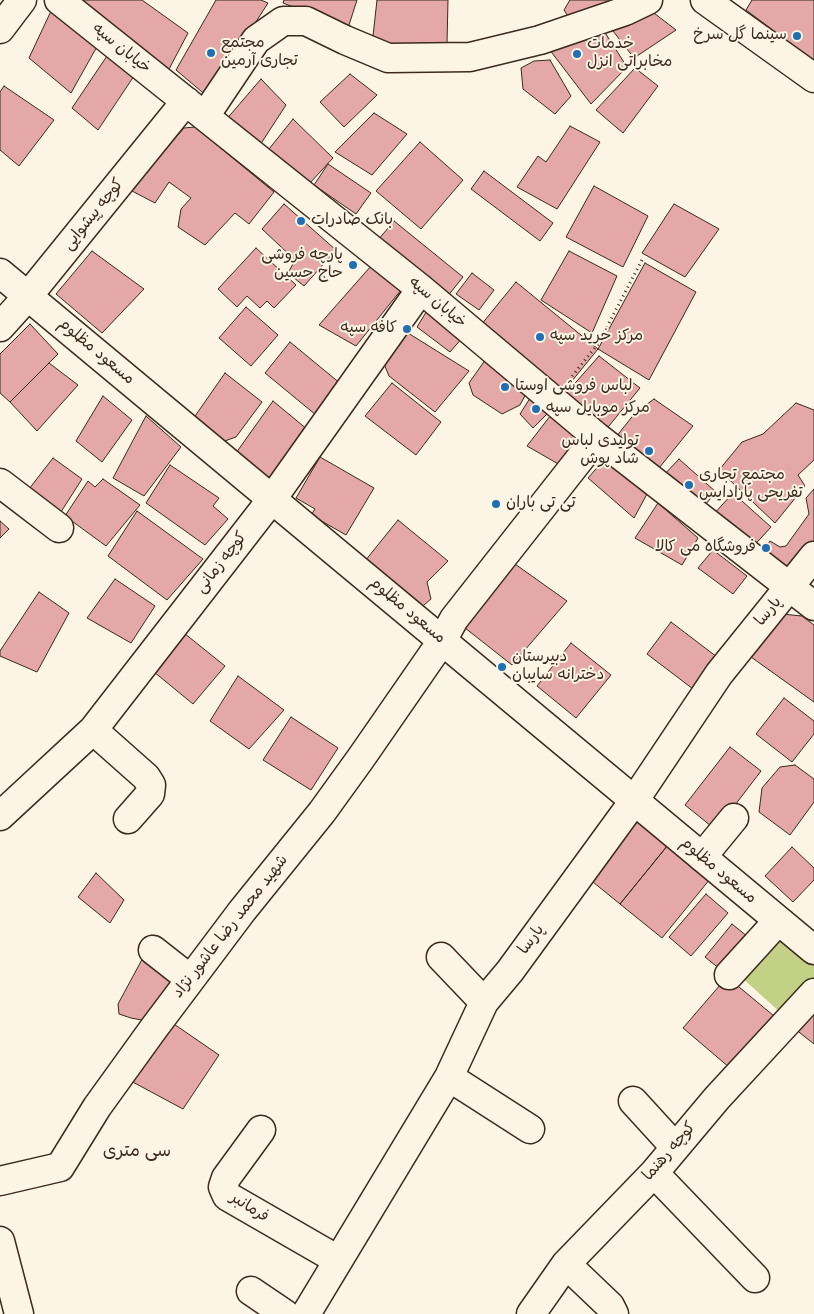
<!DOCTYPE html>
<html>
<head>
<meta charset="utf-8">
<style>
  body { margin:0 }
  canvas { display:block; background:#fcf5e5 }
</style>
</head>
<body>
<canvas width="814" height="1314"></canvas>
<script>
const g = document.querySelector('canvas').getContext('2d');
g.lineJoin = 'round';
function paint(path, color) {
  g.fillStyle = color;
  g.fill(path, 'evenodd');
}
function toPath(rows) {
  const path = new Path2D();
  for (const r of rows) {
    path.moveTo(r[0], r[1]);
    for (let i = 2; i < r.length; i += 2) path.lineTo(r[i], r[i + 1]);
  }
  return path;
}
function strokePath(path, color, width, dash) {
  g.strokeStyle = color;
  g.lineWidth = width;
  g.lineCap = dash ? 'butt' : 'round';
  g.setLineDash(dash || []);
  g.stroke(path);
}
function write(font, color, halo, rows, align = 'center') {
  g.font = font + ' Mynerve,"Playpen Sans Arabic",sans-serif';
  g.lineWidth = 4;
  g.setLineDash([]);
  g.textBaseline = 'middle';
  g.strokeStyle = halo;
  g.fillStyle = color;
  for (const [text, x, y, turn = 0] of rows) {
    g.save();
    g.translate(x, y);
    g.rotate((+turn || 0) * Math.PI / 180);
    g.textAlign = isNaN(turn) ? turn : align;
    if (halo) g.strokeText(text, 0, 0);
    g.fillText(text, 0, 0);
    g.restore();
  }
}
paint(toPath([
  [771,931,814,956,814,977,781,1013,740,976]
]), '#c2d185');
const building = toPath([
  [82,0,142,0,188,33,168,71,82,0],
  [216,0,261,0,268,3,208,97,176,70,216,0],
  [284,0,357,0,348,28,283,3,284,0],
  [377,0,448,0,447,44,372,45,377,0],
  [570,0,621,0,573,24,564,10,570,0],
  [752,0,814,0,814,61,746,10,752,0],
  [650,10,676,30,634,58,613,31,650,10],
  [51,11,99,43,71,93,29,58,51,11],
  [604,31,627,67,591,104,549,49,604,31],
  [109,53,136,73,98,130,72,108,109,53],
  [550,60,571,96,555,114,523,89,521,68,534,61,550,60],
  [635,68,658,86,623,133,596,110,635,68],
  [350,74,377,95,344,127,320,102,350,74],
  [261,79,286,105,260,145,225,121,261,79],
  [4,86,54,120,19,166,0,150,0,92,4,86],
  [374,113,407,134,372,175,335,152,374,113],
  [293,119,333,158,309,184,265,154,293,119],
  [570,126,600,142,557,209,517,187,538,156,546,162,570,126],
  [195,127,274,192,249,224,235,213,205,245,178,227,181,209,191,198,169,182,155,203,132,191,154,162,184,128,195,127],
  [420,142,463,180,421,229,376,191,420,142],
  [328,164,371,193,356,214,314,185,328,164],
  [484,171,553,223,540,241,471,189,484,171],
  [594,186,648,216,623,267,566,237,594,186],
  [284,204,336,250,304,286,288,273,295,260,262,229,284,204],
  [674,204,719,229,685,277,642,253,674,204],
  [394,221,463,277,447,297,378,240,394,221],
  [256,248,296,285,274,308,267,301,260,308,247,296,237,307,218,289,256,248],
  [92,251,144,289,102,333,56,294,92,251],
  [569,251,617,276,592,333,541,300,569,251],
  [645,263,696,292,649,380,598,349,645,263],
  [371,266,401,290,356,346,319,325,371,266],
  [472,273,494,290,479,310,456,294,472,273],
  [516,282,598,349,563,392,481,325,516,282],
  [246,307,278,335,251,366,219,338,246,307],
  [428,309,463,337,450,352,417,327,428,309],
  [30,324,58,354,10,402,0,393,0,354,30,324],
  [408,333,469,371,435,412,389,376,384,364,408,333],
  [290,342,341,384,316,415,265,373,290,342],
  [488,356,529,388,520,405,502,414,473,395,469,383,488,356],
  [599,356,640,388,604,432,562,398,599,356],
  [49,363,78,385,37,431,10,402,49,363],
  [225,373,262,402,236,437,219,443,193,419,225,373],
  [392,383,441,422,416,455,365,416,392,383],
  [532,395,552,409,533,428,520,414,532,395],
  [103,396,132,420,102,462,76,441,103,396],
  [654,399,693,426,655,473,612,442,635,413,654,399],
  [273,401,308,430,274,481,256,483,231,460,273,401],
  [796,403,814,410,814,460,798,475,805,486,775,523,719,470,742,442,763,434,796,403],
  [554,411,584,437,560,465,527,446,554,411],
  [146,416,181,447,144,496,113,478,146,416],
  [608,455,647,494,634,518,588,478,608,455],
  [320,457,374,488,346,535,311,515,315,509,296,498,320,457],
  [53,458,82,479,59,515,29,489,53,458],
  [679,459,716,492,700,511,662,477,679,459],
  [170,465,219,498,213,506,228,519,205,545,146,503,170,465],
  [103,479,140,505,106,546,65,516,88,481,95,487,103,479],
  [814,489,814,547,802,561,779,571,758,557,770,541,780,547,786,546,809,514,806,498,814,489],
  [733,493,771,527,750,550,712,516,733,493],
  [658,503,698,538,682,565,635,538,658,503],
  [137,511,203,559,167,600,108,556,137,511],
  [398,520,448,561,427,582,431,599,416,612,365,561,398,520],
  [0,521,9,529,0,538,0,521],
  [713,550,747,576,733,594,698,568,713,550],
  [515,564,567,601,512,665,460,624,515,564],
  [115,579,155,606,131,643,87,618,115,579],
  [39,592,69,613,37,672,0,656,0,651,39,592],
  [782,614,802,616,814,625,814,702,751,657,782,614],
  [671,622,717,657,693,689,647,654,671,622],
  [179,629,225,666,193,704,148,667,179,629],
  [571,643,611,675,576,718,537,686,571,643],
  [238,676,284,710,249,749,210,721,238,676],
  [784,698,814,721,814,734,792,762,756,734,784,698],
  [291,717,338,748,311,790,263,760,291,717],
  [730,747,761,771,716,830,685,805,730,747],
  [795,765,814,779,814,802,790,835,759,812,762,788,780,767,795,765],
  [634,818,668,845,620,904,588,878,634,818],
  [668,845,710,879,662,938,620,904,668,845],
  [792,847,814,868,814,880,793,902,765,876,792,847],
  [96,873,124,900,110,923,78,897,96,873],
  [706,894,728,913,691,956,669,937,706,894],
  [732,924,753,941,726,974,705,957,732,924],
  [145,954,175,977,147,1021,131,1018,119,1014,118,1004,145,954],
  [727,977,774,1016,730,1068,683,1028,727,977],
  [814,1005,814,1044,795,1029,814,1005],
  [171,1022,219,1055,183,1109,129,1080,171,1022]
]);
paint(building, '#e3a8a7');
strokePath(building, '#3b2a1e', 1);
const street = toPath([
  [59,0,421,289,597,437,814,606],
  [0,29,22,0],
  [205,116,256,40,283,21,306,21,345,40,388,58,470,57,540,40,625,11,648,0],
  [0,327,28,296,186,101],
  [0,483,59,528],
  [93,730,146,777,151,785,150,794,128,819],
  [0,816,93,730,272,499,421,289],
  [702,857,734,818],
  [153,950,190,979],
  [441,957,484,1002],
  [729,975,778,921],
  [449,1077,530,1129],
  [633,1101,675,1147],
  [261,1130,226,1178,223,1187,227,1196,338,1260],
  [654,1173,755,1278],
  [0,1181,60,1167,97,1107,154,1028,242,911,322,812,361,758,442,641,454,619,597,437],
  [566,1264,610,1306,614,1314],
  [251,1291,285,1314],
  [306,1314,449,1077,484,1002,510,971,634,801,719,674,814,556],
  [531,1314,566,1264,654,1173,717,1098,814,993]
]);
const secondary = toPath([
  [705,0,814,78],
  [0,273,814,950],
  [0,1241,19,1314]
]);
strokePath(street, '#3b2a1e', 31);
strokePath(secondary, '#3b2a1e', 31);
strokePath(toPath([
  [569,380,598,344,642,260]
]), '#3b2a1e', 3, [1, 4]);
strokePath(street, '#fcf5e5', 28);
strokePath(secondary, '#fcf5e5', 28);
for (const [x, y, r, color] of [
  [797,36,5,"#1f6fb2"],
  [211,53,5,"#1f6fb2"],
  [577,54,5,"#1f6fb2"],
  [301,221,5,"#1f6fb2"],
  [353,265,5,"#1f6fb2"],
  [407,329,5,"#1f6fb2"],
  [540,337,5,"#1f6fb2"],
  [505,387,5,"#1f6fb2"],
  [536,409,5,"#1f6fb2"],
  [649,451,5,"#1f6fb2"],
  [689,485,5,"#1f6fb2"],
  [496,504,5,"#1f6fb2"],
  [766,548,5,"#1f6fb2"],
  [502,667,5,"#1f6fb2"]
]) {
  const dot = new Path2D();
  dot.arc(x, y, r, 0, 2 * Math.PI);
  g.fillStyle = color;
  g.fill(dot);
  strokePath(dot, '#fcf5e5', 2);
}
write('16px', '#3b2a1e', '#fcf5e5', [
  ["سینما گل سرخ",787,36,"right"],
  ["مجتمع",221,44],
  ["تجاری آرمین",221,62],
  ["خدمات",587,45],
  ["مخابراتی انزل",587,63],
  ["بانک صادرات",311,221],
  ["پارچه فروشی",343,256,"right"],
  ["حاج حسین",343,274,"right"],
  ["کافه سپه",397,329,"right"],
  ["مرکز خرید سپه",550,337],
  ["لباس فروشی اوستا",515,387],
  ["مرکز موبایل سپه",546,409],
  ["تولیدی لباس",639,442,"right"],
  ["شاد پوش",639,460,"right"],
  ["مجتمع تجاری",699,476],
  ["تفریحی پارادایس",699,494],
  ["تی تی باران",506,504],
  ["فروشگاه می کالا",756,548,"right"],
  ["دبیرستان",512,658],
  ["دخترانه سایبان",512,676]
], 'left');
write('16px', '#3b2a1e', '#fcf5e5', [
  ["خیابان سپه",121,49,39],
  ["کوچه پیشوایی",94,215,-51],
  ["خیابان سپه",437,303,40],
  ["مسعود مظلوم",96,352,40],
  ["کوچه زمانی",222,563,-52],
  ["مسعود مظلوم",407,611,40],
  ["پارسا",769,612,-51],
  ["مسعود مظلوم",718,871,40],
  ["شهید محمد رضا عاشور نژاد",231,927,-52],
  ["پارسا",532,940,-54],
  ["کوچه رهنما",670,1152,-49],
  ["فرمانبر",249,1208,32]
]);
write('18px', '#3b2a1e', '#fcf5e5', [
  ["سی متری",137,1152]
]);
</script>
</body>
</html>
